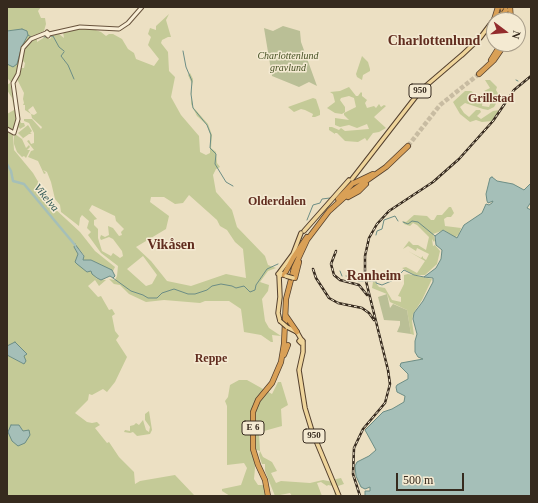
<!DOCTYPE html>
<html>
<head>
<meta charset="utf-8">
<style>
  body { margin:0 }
  #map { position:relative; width:538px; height:503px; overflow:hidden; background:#ece0c3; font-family:"Times New Roman",serif }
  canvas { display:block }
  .frame { position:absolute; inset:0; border:8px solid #362a1e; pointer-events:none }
  .north { position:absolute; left:486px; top:12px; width:40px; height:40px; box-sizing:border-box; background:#f4ead2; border:1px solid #a89d8a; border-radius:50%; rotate:106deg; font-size:11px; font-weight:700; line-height:16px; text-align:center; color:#362a1e }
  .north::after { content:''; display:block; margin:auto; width:14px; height:18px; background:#932c2d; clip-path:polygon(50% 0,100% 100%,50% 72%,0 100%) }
  .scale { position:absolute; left:396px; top:473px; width:68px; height:18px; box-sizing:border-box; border:2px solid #362a1e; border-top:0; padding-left:5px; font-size:12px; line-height:14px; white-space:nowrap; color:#362a1e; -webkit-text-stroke:3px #f4ead2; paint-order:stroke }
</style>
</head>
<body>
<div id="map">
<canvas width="538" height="503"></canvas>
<div class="frame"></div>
<div class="north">N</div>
<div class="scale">500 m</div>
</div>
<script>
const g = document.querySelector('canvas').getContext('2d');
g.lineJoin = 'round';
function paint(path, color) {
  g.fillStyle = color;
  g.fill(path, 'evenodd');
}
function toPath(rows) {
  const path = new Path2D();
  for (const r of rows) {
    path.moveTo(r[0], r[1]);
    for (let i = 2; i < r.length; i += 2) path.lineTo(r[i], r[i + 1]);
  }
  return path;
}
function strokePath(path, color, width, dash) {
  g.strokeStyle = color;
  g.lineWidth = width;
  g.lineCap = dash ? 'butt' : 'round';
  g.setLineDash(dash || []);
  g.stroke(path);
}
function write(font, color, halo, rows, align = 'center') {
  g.font = font + ' "Times New Roman",serif';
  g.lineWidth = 3;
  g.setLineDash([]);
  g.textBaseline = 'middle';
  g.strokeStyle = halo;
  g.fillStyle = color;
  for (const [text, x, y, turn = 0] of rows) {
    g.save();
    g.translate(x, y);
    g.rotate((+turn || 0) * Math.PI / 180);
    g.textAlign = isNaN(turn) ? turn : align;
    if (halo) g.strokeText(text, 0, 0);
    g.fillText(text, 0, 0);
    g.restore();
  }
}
paint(toPath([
  [7,7,41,7,38,11,41,18,45,18,46,24,44,31,30,37,24,45,17,73,11,82,7,78,7,64,19,59,22,46,28,35,14,30,7,31],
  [169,14,166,20,171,37,168,37,162,40,161,43,168,52,169,71,175,77,171,97,181,115,199,136,200,152,206,155,210,153,210,134,207,125,197,116,191,104,192,84,188,75,190,73,193,79,191,93,193,107,208,124,212,135,211,148,216,152,217,163,220,167,216,169,213,175,216,192,232,210,237,227,265,256,268,265,276,268,268,271,260,282,269,285,268,291,262,299,265,321,269,328,281,336,272,335,273,342,271,342,261,335,244,332,241,309,229,301,205,301,200,303,164,300,146,302,129,294,120,285,114,284,109,279,115,280,117,276,118,266,101,253,88,235,91,232,87,228,89,221,82,215,80,218,79,226,61,212,60,205,55,199,51,182,47,172,43,170,46,173,44,174,38,161,28,157,31,151,34,150,27,141,29,140,31,144,34,143,34,133,29,123,24,121,24,119,32,119,41,129,42,127,32,118,31,114,34,115,37,113,33,106,28,110,31,114,25,110,25,105,23,105,24,103,23,99,24,93,17,79,20,68,24,68,25,63,22,60,24,48,29,42,37,37,37,42,45,37,50,39,53,35,59,34,64,38,63,32,81,28,90,28,101,32,106,36,109,34,113,34,122,39,128,49,134,53,136,59,154,66,159,59,148,45,151,37,148,34,150,28,156,30,156,26],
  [189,195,217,220,220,226,227,230,235,242,243,249,246,278,226,274,191,286,167,281,151,261,136,247,166,229,169,216,150,202,151,197,164,197,175,204,183,203],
  [92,205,115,216,116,221,124,229,121,232,122,235,119,236,113,228,108,226,109,235,105,237,101,235,100,238,101,240,109,237,113,239,122,251,123,256,120,258,113,253,111,256,102,251,98,238,98,229,94,225,94,220,97,219,89,210],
  [143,256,157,275,152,284,146,286,127,269],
  [362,56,368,62,370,69,370,71,363,75,362,80,357,77,356,74],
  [485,80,490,80,497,87,496,90,500,97,494,107,488,110,483,109,465,103,460,107,464,113,469,117,476,110,480,110,481,112,477,116,481,119,493,111,499,110,492,121,482,122,476,120,470,122,460,114,453,102,465,91,471,91,483,99,482,106,489,107,492,99,490,93,484,91,490,88],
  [10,83,15,107,17,124,12,130,7,128,7,114,14,110,14,108,12,98,7,90,7,85],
  [349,87,356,96,358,96,361,92,362,93,362,96,367,100,365,103,367,108,374,106,376,108,379,104,381,107,384,105,386,106,374,117,386,128,379,132,373,133,367,141,365,138,358,142,345,141,337,133,335,133,335,134,329,130,329,127,332,127,339,130,341,128,345,131,369,129,367,124,357,128,349,125,340,127,335,125,335,118,349,120,344,115,344,113,356,107,354,98,349,96,341,98,340,100,345,107,345,112,342,114,335,113,327,108,335,102,333,94,330,92,340,91],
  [313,98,316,99,320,111,320,115,315,117,312,117,313,114,305,110,301,109,294,112,288,107],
  [19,117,21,123,24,123,25,126,20,129,19,127,15,134,22,139,23,138,18,133,28,125,32,131,30,133,32,134,29,134,22,139,26,148,29,145,30,147,27,150,30,150,26,158,24,156,22,157,24,159,17,152,14,144,14,137],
  [11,132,13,135,14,150,33,173,53,207,80,232,95,251,115,267,113,271,91,260,83,260,84,255,75,244,74,247,78,254,76,261,87,272,91,271,97,279,106,280,99,286,95,280,88,286,98,297,101,296,109,310,112,309,115,314,112,316,115,331,119,336,116,340,127,357,115,382,107,392,103,389,92,395,89,394,88,400,75,413,87,422,92,423,97,422,100,425,95,428,107,443,109,442,119,457,134,472,135,484,140,481,175,475,194,495,192,496,7,496,7,355,24,364,9,345,7,346,7,133],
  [449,207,451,207,454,213,451,217,447,217,444,219,445,226,461,228,459,234,455,238,444,230,433,234,435,240,434,242,432,239,433,246,435,245,440,251,437,264,425,275,414,275,402,268,406,267,417,273,425,261,408,251,421,258,423,256,423,258,426,260,429,254,417,248,416,251,408,246,403,249,409,241,413,245,418,245,426,250,429,237,417,225,413,223,410,226,404,224,403,221,406,222,414,215,427,216,431,220,434,220,437,215,442,215],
  [408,274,432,279,422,300,413,314,412,321,414,335,411,334,407,310,390,302,387,294,372,288,373,282,375,282,379,287,385,288,392,300,401,302,401,297,398,296,404,284,404,275],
  [239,380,247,380,272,394,278,382,281,382,288,405,281,409,282,426,264,431,259,434,260,451,263,457,272,462,277,471,271,473,276,483,281,481,310,483,323,480,333,482,332,480,341,478,344,484,338,486,341,495,335,496,333,486,328,485,327,486,321,482,317,483,322,496,292,496,290,493,275,496,265,471,265,464,262,464,259,455,260,451,254,449,255,468,254,479,258,485,263,485,269,496,230,496,222,491,222,489,241,485,247,468,244,463,227,465,227,406,225,401,228,397,230,385],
  [149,411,152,430,150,434,137,436,133,432,130,433,124,432,125,430,130,431,130,426,134,425,136,423,139,425,143,420,146,430,149,432,150,427,145,420,145,414]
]), '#c4ca97');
paint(toPath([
  [283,26,300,31,301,42,317,86,309,82,299,87,272,76,264,28,273,31],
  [387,294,390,308,393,304,407,310,411,334,397,332,400,325,400,321,384,320,378,297]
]), '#babf96');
const water = toPath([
  [22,29,27,31,28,35,22,46,17,64,13,67,7,64,7,31,22,29],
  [492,177,497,181,513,184,524,190,531,183,531,202,527,208,531,210,531,496,365,496,365,491,370,491,370,487,365,489,361,487,356,476,355,466,357,462,369,456,376,450,365,430,383,412,392,409,404,402,405,396,397,392,396,387,397,385,408,379,408,374,400,366,401,363,423,359,418,357,415,352,415,341,417,334,413,319,414,313,423,301,433,282,433,278,424,277,436,268,441,259,442,250,436,245,435,236,443,230,457,238,464,225,482,213,486,204,489,205,492,203,493,201,488,203,487,201,486,194,490,178,492,177],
  [75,244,84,256,83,260,91,260,112,270,115,276,113,278,110,276,101,280,97,278,92,274,91,271,87,272,77,264,75,262,78,254,74,247,75,244],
  [15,342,27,354,24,356,26,361,24,364,7,355,7,346,15,342],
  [11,425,19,425,23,431,29,430,30,435,25,443,18,446,12,441,8,432,11,425]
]);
paint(water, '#a5bfb8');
strokePath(water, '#6c8d85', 1);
strokePath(toPath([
  [28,35,31,37],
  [44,37,53,36,59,47,64,51],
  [183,51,186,67,192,81,191,94,193,108,207,125,211,135,210,148,216,154,215,164,226,182,233,186],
  [64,52,61,56,68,65,74,79],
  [516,80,518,81],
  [307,220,313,205,320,203,322,199,330,198],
  [403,222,408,224,412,221,418,222,435,236],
  [376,235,377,231,382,229,384,220,395,216,398,221],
  [340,271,342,276],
  [399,275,404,270,414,275,424,277],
  [346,276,353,277,358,281,376,281,376,283,382,285,396,279,398,276],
  [113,278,131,291,143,295,148,298,157,298,162,293,174,289,188,294,195,294,207,290,212,286,221,284,232,286,236,288,244,286,250,292,255,290,256,285,267,269,278,264]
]), '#6c8d85', 1);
strokePath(toPath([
  [7,164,11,171,13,181,24,184,75,245]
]), '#a5bfb8', 2.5);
strokePath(toPath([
  [408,146,440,105,479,74]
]), '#c8bca2', 4.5, [4.5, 2]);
const secondary = toPath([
  [47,32,49,34,48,36,46,34,47,32],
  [49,34,80,27,119,29,128,23,142,7],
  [7,129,14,133],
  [14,133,18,119,13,83,18,74,23,48,31,39,46,33]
]);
const primary = toPath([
  [496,16,501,14],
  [462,55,480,38,495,18],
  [352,179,421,90,463,54],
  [304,231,349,180],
  [280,272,282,274,280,276,278,274,280,272],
  [279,273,293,254,301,233],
  [279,275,280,297,278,313,280,321],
  [287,327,297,332,301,339],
  [301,339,303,341,301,343,299,341,301,339],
  [303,342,303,352,299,370,305,408,312,431,339,496]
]);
const highway = toPath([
  [502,7,507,20],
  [510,7,511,20],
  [494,20,498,7],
  [491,60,501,44],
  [479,74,494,60,505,44],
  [354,183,373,174],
  [348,197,359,191,366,184],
  [338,199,353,183],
  [284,275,293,258,307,237],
  [295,278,299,262],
  [286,316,297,332],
  [284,355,288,345],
  [268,496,265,480,258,465,253,449,253,412,258,400,272,383,281,362,284,344,286,299,294,268,307,240,329,211,349,193,386,167,408,146]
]);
strokePath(secondary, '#68533d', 5);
strokePath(primary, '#54402e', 5.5);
strokePath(highway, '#54402e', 6);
strokePath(secondary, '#f8eed6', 3);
strokePath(primary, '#efd59b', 3.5);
strokePath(highway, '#d9a056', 4.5);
const rail = toPath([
  [336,251,331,264,334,275,340,280,359,285,367,295],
  [313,269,316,278,329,298,338,303,362,308,369,313,374,320],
  [360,496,353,474,354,448,363,429,385,403,390,384,388,370,365,277,365,256,369,238,377,224,389,211,433,182,459,159,493,121,514,90,531,76]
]);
strokePath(rail, '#362a1e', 2.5);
strokePath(rail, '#f4ead2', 1, [3]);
const primaryBridge = toPath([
  [286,276,293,278],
  [280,321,287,327]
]);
const highwayBridge = toPath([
  [504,13,506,10]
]);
strokePath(primaryBridge, '#54402e', 5.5, []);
strokePath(highwayBridge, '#54402e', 6, []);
strokePath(primaryBridge, '#efd59b', 3.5);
strokePath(highwayBridge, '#d9a056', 4.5);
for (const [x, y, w] of [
  [420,91,22],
  [253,428,22],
  [314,436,22]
]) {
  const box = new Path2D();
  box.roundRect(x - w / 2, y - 7, w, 14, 3);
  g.fillStyle = '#f4ead2';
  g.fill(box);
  strokePath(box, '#362a1e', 1);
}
write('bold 9px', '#362a1e', null, [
  ["950",420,91],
  ["E 6",253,428],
  ["950",314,436]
]);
write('italic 10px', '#475225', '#f4ead2', [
  ["Charlottenlund",288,56],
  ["gravlund",288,68]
]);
write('italic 11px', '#2e5653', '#f4ead2', [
  ["Vikelva",46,198,50]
]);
write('bold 12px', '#612d1f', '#f4ead2', [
  ["Grillstad",491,99],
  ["Olderdalen",277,202],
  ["Reppe",211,359]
]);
write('bold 14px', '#612d1f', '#f4ead2', [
  ["Charlottenlund",434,41],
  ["Vikåsen",171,245],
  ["Ranheim",374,276]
]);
</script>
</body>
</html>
